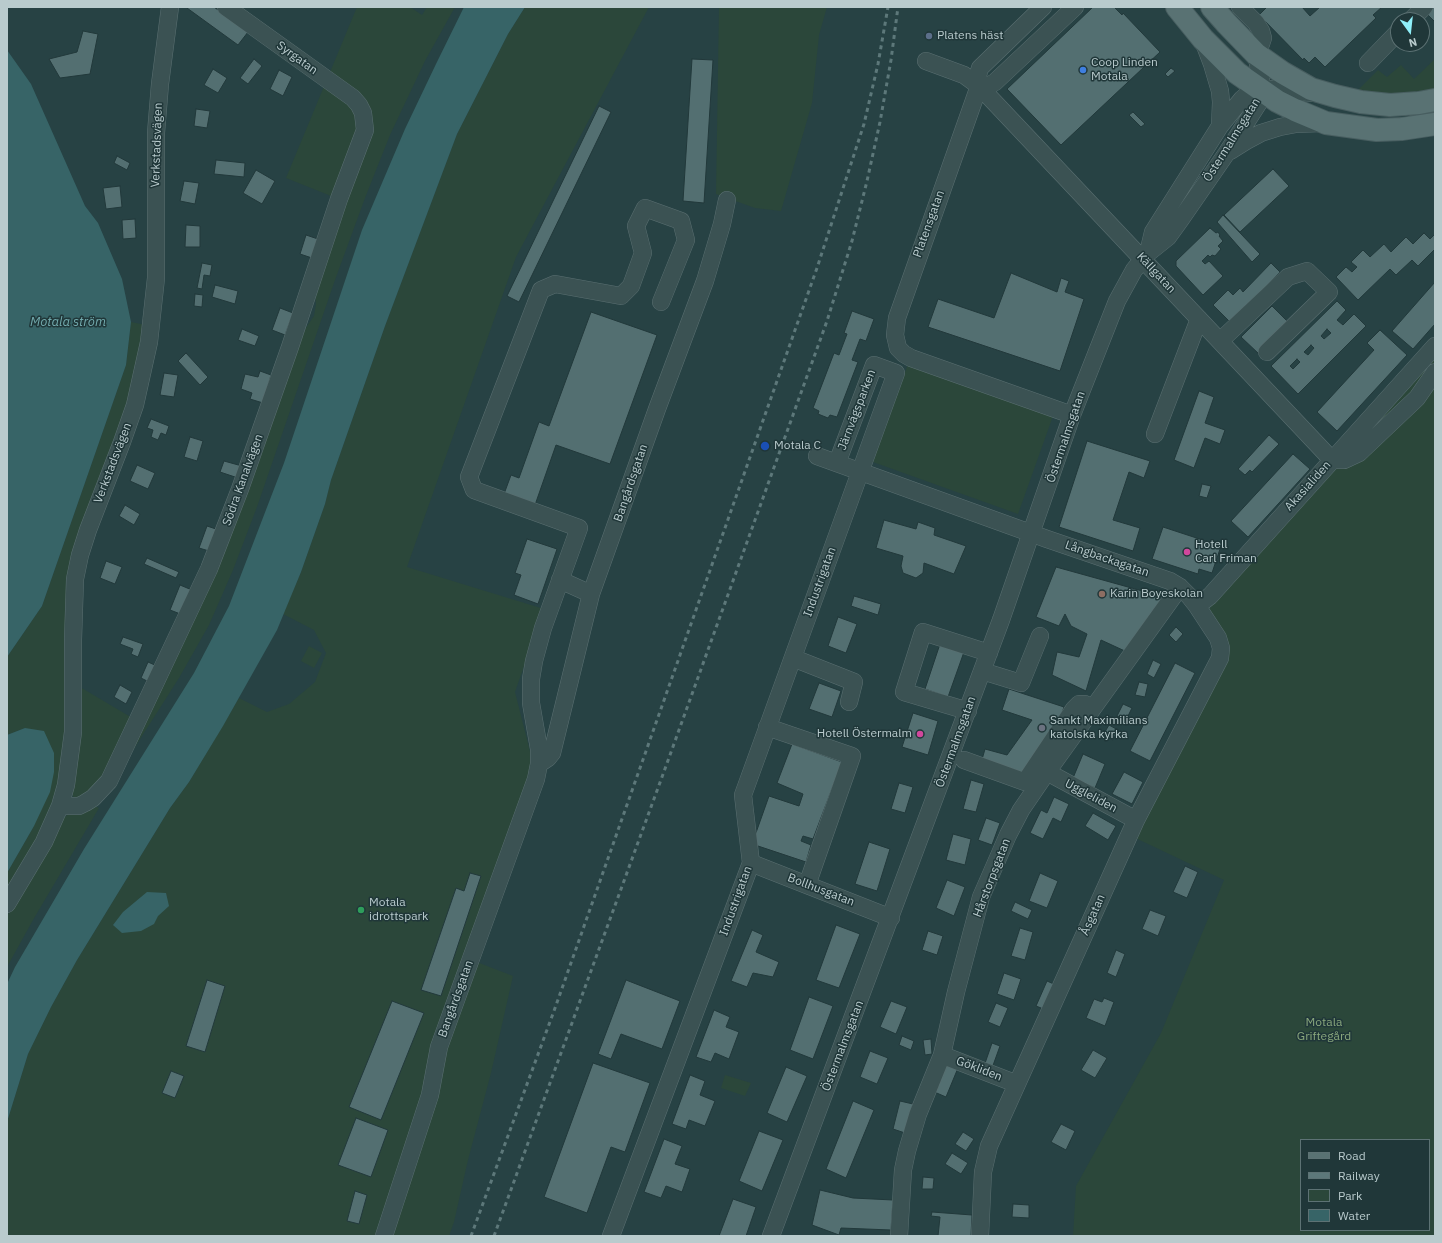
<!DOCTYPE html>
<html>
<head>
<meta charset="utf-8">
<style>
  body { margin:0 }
  #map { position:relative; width:1442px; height:1243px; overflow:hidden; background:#274244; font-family:"IBM Plex Sans",sans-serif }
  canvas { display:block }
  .frame { position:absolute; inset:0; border:8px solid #b9cbcd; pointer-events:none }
  .legend { position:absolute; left:1300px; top:1139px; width:130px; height:92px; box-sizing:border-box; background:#203739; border:1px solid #5d7274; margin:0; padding:5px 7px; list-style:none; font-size:12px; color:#b9cbcd }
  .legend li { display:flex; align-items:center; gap:8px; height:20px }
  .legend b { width:20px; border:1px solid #5d7274 }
  .north { position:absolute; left:1390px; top:12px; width:40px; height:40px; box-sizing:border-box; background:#203739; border:1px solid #5d7274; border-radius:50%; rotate:165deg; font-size:11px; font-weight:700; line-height:16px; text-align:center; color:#b9cbcd }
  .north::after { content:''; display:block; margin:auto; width:14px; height:18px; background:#90f0fa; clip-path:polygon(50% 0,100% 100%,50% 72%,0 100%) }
</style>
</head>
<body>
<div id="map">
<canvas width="1442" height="1243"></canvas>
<div class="frame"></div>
<ul class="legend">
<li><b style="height:5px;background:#597273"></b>Road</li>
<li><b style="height:5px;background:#5d787a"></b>Railway</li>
<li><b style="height:11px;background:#2b473a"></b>Park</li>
<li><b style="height:11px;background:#376467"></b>Water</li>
</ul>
<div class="north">N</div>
</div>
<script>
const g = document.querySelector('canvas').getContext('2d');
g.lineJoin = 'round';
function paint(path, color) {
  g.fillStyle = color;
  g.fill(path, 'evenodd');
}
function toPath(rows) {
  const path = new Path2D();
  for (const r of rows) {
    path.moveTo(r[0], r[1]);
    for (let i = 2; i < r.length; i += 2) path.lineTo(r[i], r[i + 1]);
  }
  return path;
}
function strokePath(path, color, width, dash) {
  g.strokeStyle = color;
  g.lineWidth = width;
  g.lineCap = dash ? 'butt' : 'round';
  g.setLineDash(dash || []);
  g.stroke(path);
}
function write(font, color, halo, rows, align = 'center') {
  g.font = font + ' "IBM Plex Sans",sans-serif';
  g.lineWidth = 3;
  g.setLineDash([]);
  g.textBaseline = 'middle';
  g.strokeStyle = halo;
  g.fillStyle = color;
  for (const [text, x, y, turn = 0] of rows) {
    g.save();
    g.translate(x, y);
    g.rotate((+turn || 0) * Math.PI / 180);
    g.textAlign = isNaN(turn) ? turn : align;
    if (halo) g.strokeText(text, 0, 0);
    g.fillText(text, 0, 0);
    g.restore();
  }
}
paint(toPath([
  [357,7,410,7,422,15,427,7,455,7,425,61,390,135,365,198,335,280,257,507,233,570,209,625,179,678,121,769,279,404,305,329,314,316,316,304,314,286,369,124,328,77],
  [525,7,649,7,516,257,407,567,544,609,515,692,539,787,469,959,513,976,491,1073,468,1160,454,1222,449,1236,7,1236,7,1122,28,1054,51,1007,77,960,170,808,189,782,239,698,267,712,289,704,315,682,326,653,314,630,283,614,301,572,325,504,331,480,385,326,457,134,508,34],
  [719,7,827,7,819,35,812,103,781,211,755,208,716,194],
  [1435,59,1435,91,1397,95,1355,93,1378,70,1387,77,1401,65,1414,79],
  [325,84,351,103,362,126,336,198,286,178],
  [131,322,146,325,125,415,79,536,65,740,59,788,41,835,7,891,7,873,34,826,25,728,7,735,7,657,42,606,126,365],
  [1435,348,1435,1236,1073,1236,1076,1186,1161,1033,1224,880,1129,835,1220,641,1208,610],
  [1301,1140,1429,1140,1429,1230,1301,1230],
  [908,364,1053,416,1018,514,873,462],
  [309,646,322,653,314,668,301,661],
  [80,687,134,719,108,777,85,800,74,798,71,792],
  [95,806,99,808,33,920,7,967,7,916,45,853,62,819,74,810],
  [725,1075,751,1083,745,1096,721,1088]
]), '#2b473a');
paint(toPath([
  [464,7,525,7,508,34,457,134,385,326,331,480,325,504,301,572,277,630,223,726,189,782,170,808,77,960,51,1007,28,1054,7,1122,7,984,15,967,84,849,194,673,229,606,284,463,362,230,405,129,436,64],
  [7,50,31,84,85,206,98,223,122,279,131,322,126,365,42,606,7,657],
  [25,728,44,731,54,753,54,772,50,792,34,826,7,873,7,735],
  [147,892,166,893,169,906,158,916,154,924,141,931,122,933,113,925,123,912]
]), '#376467');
const building = toPath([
  [188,7,214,7,248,32,238,45,187,8,188,7],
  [1093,7,1114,7,1122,15,1123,13,1160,52,1061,145,1007,89,1093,7],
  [1267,7,1302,7,1310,16,1320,7,1382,7,1373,15,1376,18,1325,67,1315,57,1309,63,1304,58,1303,60,1259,15,1267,7],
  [1434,7,1435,7,1435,22,1427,14,1434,7],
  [83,31,98,34,90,74,60,78,49,59,77,52,83,31],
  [254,59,262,66,248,84,240,78,254,59],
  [692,59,713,60,704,203,683,201,692,59],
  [1171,68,1175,71,1168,77,1165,74,1171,68],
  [213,69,227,78,218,93,204,85,213,69],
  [279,70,292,77,283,96,270,89,279,70],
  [599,106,611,112,519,302,507,296,599,106],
  [196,109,210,111,207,128,194,126,196,109],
  [1133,112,1145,124,1141,127,1129,115,1133,112],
  [117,156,130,163,127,170,114,163,117,156],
  [216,160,245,163,244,177,214,174,216,160],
  [1273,169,1289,186,1240,232,1224,215,1273,169],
  [256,170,275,181,262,204,243,193,256,170],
  [184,181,199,183,195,204,180,201,184,181],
  [120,186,122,207,106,209,103,188,120,186],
  [1223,215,1260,254,1252,262,1217,222,1223,215],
  [135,219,136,238,123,239,122,220,135,219],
  [186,225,200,226,200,247,185,247,186,225],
  [1210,228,1216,233,1218,232,1220,235,1219,236,1223,241,1218,246,1221,249,1215,256,1212,255,1210,257,1208,255,1202,261,1205,264,1209,261,1223,276,1203,295,1176,266,1176,261,1210,228],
  [1424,233,1430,239,1435,234,1435,249,1418,266,1412,260,1396,275,1390,269,1358,300,1336,277,1346,267,1352,272,1357,267,1351,262,1363,250,1370,257,1384,244,1391,252,1406,237,1413,244,1424,233],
  [306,235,318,239,312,258,300,254,306,235],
  [202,263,212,265,210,276,204,275,202,289,197,288,202,263],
  [1271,263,1280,272,1230,322,1213,305,1228,290,1233,295,1240,288,1243,292,1271,263],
  [1011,273,1057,292,1061,278,1069,281,1065,292,1084,299,1060,371,928,327,938,299,994,318,1011,273],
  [1435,282,1435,324,1413,349,1392,331,1435,282],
  [215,285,238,291,235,304,212,297,215,285],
  [195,294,203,295,202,307,194,306,195,294],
  [1337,301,1346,310,1337,320,1343,325,1354,314,1366,326,1298,394,1271,366,1337,301],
  [1327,329,1331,333,1324,339,1321,336,1327,329],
  [1311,345,1314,348,1308,355,1304,352,1311,345],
  [1297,359,1300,362,1293,369,1290,366,1297,359],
  [1272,306,1289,323,1259,354,1241,337,1272,306],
  [280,308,293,313,285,335,272,330,280,308],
  [852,311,874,319,866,341,860,339,852,360,858,362,837,417,830,415,828,418,818,414,819,411,813,408,834,353,839,355,847,334,844,333,852,311],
  [591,312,657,335,610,464,556,445,535,505,504,494,511,475,519,478,539,422,549,426,591,312],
  [242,329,259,336,255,346,238,340,242,329],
  [1380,330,1407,355,1337,431,1317,412,1374,350,1367,343,1380,330],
  [186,353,208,377,200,385,178,361,186,353],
  [260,371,271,375,263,403,250,399,252,393,241,389,245,374,258,377,260,371],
  [164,373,178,375,174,397,160,395,164,373],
  [1199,391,1214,397,1205,423,1225,430,1220,444,1205,438,1194,468,1174,460,1199,391],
  [151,419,169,426,166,435,161,433,158,440,151,437,153,430,147,428,151,419],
  [1269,435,1279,444,1252,472,1250,470,1245,475,1238,469,1269,435],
  [190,437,203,441,197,461,184,457,190,437],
  [1087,441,1150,461,1144,478,1129,472,1113,520,1140,528,1133,551,1059,527,1087,441],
  [1293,454,1310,469,1248,537,1231,521,1293,454],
  [224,461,242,466,238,478,220,472,224,461],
  [137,465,155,473,148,489,130,481,137,465],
  [1202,484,1211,486,1207,498,1199,496,1202,484],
  [125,505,140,514,134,525,119,516,125,505],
  [884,520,916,529,918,522,935,528,934,535,966,546,954,574,924,563,923,573,916,578,903,573,901,566,903,556,876,548,884,520],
  [207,526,216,529,209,551,199,548,207,526],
  [1163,527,1221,546,1212,573,1199,569,1198,574,1152,559,1163,527],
  [527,539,557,549,538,604,514,595,521,575,515,573,527,539],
  [147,558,179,572,176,578,144,564,147,558],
  [106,561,122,567,115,584,100,578,106,561],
  [1056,567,1146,592,1164,601,1127,652,1101,640,1086,691,1052,675,1057,652,1079,657,1087,634,1071,626,1065,614,1059,626,1036,617,1056,567],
  [180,585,192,590,183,615,170,610,180,585],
  [854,596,881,604,878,615,851,606,854,596],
  [838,617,857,624,846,653,828,646,838,617],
  [1176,627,1183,634,1176,642,1169,635,1176,627],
  [123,637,143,644,138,657,131,654,133,649,120,644,123,637],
  [940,644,964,652,948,697,925,689,940,644],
  [1153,660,1161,664,1154,678,1147,674,1153,660],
  [148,662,157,666,149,682,141,678,148,662],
  [1175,663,1195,673,1150,761,1130,751,1175,663],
  [1139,682,1148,684,1145,697,1135,695,1139,682],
  [819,683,841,691,832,717,809,709,819,683],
  [120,685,132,692,126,704,114,697,120,685],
  [1009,689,1064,707,1054,736,1026,776,981,763,985,749,1007,755,1032,720,1002,710,1009,689],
  [1123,704,1132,708,1126,720,1117,716,1123,704],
  [913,713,938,721,928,755,902,747,913,713],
  [1109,725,1118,730,1113,740,1103,735,1109,725],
  [792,744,842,762,813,839,803,836,801,841,811,845,806,862,752,844,769,796,799,806,803,794,777,783,792,744],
  [1083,754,1105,764,1095,788,1073,778,1083,754],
  [1124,772,1143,782,1132,804,1112,794,1124,772],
  [971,780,984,784,976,812,963,809,971,780],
  [899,783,913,787,905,813,891,809,899,783],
  [1054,797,1069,804,1061,822,1053,818,1043,839,1030,833,1041,810,1047,813,1054,797],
  [1093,813,1116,826,1108,840,1085,826,1093,813],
  [986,818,1000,823,992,845,978,840,986,818],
  [953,834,971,839,965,865,946,860,953,834],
  [869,842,890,849,877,891,855,884,869,842],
  [1185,866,1198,872,1187,898,1173,892,1185,866],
  [470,873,481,876,441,996,421,990,456,888,464,891,470,873],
  [1040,873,1058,881,1047,908,1029,901,1040,873],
  [947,880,965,887,954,916,936,908,947,880],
  [1015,902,1032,910,1028,919,1011,911,1015,902],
  [1150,910,1166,916,1158,936,1142,929,1150,910],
  [836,925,860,934,839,988,816,980,836,925],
  [1020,928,1033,932,1025,960,1011,956,1020,928],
  [752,930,763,935,756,952,779,962,773,977,753,973,747,987,731,981,752,930],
  [928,931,943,936,937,955,922,950,928,931],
  [1116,950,1125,954,1116,977,1107,973,1116,950],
  [1004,973,1021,979,1014,1000,997,994,1004,973],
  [207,980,225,986,205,1052,186,1046,207,980],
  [626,980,680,1001,662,1049,621,1034,611,1059,598,1054,626,980],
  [1047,981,1056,985,1046,1010,1036,1006,1047,981],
  [809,997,833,1006,813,1059,790,1050,809,997],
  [1104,998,1114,1002,1105,1026,1086,1018,1094,999,1102,1002,1104,998],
  [392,1001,424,1013,381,1120,349,1107,392,1001],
  [891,1001,907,1007,896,1034,880,1027,891,1001],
  [996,1003,1008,1008,1000,1027,988,1022,996,1003],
  [714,1010,730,1017,726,1027,739,1032,729,1059,715,1053,711,1062,696,1057,714,1010],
  [902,1036,914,1041,911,1050,899,1045,902,1036],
  [931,1039,932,1054,925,1055,923,1040,931,1039],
  [992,1043,1000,1046,991,1071,983,1069,992,1043],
  [1093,1050,1107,1058,1095,1078,1081,1070,1093,1050],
  [870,1051,888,1058,877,1084,860,1077,870,1051],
  [944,1062,958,1068,946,1097,932,1091,944,1062],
  [593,1063,650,1083,625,1152,611,1147,587,1213,544,1197,593,1063],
  [786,1067,807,1076,787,1122,767,1113,786,1067],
  [171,1071,184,1076,175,1098,162,1093,171,1071],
  [690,1075,705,1081,700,1095,715,1101,705,1126,689,1120,686,1129,672,1124,690,1075],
  [853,1101,874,1110,846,1178,826,1169,853,1101],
  [900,1101,913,1104,905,1133,893,1129,900,1101],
  [356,1118,388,1130,371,1177,338,1165,356,1118],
  [1061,1124,1075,1131,1066,1150,1051,1142,1061,1124],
  [759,1131,783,1140,762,1191,739,1181,759,1131],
  [963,1132,974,1139,966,1151,955,1144,963,1132],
  [664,1139,682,1146,675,1164,690,1169,682,1192,666,1186,661,1198,644,1192,664,1139],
  [952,1153,968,1163,961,1174,945,1164,952,1153],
  [923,1177,934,1178,933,1189,922,1189,923,1177],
  [820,1190,853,1198,893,1200,891,1230,841,1228,839,1235,812,1225,820,1190],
  [355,1191,367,1195,359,1224,347,1221,355,1191],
  [733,1199,756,1207,746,1236,719,1236,733,1199],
  [1013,1204,1029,1205,1029,1218,1012,1217,1013,1204],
  [932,1212,972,1215,971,1236,938,1236,940,1217,931,1216,932,1212]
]);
paint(building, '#536f71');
strokePath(building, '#22393b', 1);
const minor = toPath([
  [1043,7,980,68,978,75,979,86,897,318,895,335,898,348,904,354,911,358,1072,415],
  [1411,20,1424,7],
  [1204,43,1212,64,1220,91,1221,102,1220,126],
  [926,61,964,75,979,86,1332,460,1344,460,1359,453,1417,398,1435,372],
  [1368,63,1398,32],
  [979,86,988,86,995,82,1075,7],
  [1230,151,1246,141,1261,133,1280,127,1296,124,1323,123],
  [1148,253,1153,232,1220,126,1242,99,1249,93,1255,91,1272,89,1313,93],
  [1220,341,1288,277,1307,271,1329,292,1267,352],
  [1155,434,1199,319],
  [817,456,1047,539,1170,581,1180,587,1189,596,1197,606,1210,596,1435,346],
  [560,580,591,594],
  [793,658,854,682,849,702],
  [982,671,1021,683,1040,636],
  [968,711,904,692,923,632,989,653],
  [767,727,852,756,807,885],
  [964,760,1025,782,1074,709,1079,704,1085,704,1092,709],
  [539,764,548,758,552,753,591,594,657,409,705,281,722,224,727,200],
  [1047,772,1136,820],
  [60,806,79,806,85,803,93,798,109,781,209,569,240,489,290,347,339,199,365,130,363,113,359,105,353,98,226,7],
  [751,863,891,918],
  [7,904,44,842,60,806,66,785,73,732,73,640,75,579,80,555,88,530,122,442,135,405,149,342,156,278,156,133,160,84,170,7],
  [942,1055,1017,1084],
  [384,1236,430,1095,439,1047,536,779,539,764,539,749,531,703,531,679,534,661,543,628,579,528,474,490,469,477,541,290,555,284,621,296,631,286,643,253,636,226,645,208,681,221,686,240,661,302],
  [611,1236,751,863,743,795,896,373,874,365,837,463],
  [771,1236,1001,620,1072,415,1117,301,1134,270,1148,253,1168,237,1181,219,1226,154,1258,104,1261,97,1261,78,1256,54,1261,44,1263,38,1261,31,1256,23,1240,7],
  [899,1236,903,1170,907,1151,918,1114,942,1055,956,992,981,897,1008,835,1021,810,1047,772,1180,587],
  [980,1236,983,1172,989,1146,1136,820,1220,658,1221,648,1218,638,1197,606]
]);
const major = toPath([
  [1177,7,1203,39,1237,73,1277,101,1295,110,1326,123,1377,130,1402,129,1435,124],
  [1212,7,1227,24,1256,54,1283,73,1311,89,1335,96,1361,102,1390,105,1419,103,1435,100]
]);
strokePath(minor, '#5a6f71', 18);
strokePath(major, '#485e60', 24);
strokePath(minor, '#3b5253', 17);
strokePath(major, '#597273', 22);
strokePath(toPath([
  [471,1236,554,1011,817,268,864,124,878,64,888,7],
  [494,1236,662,777,827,321,852,241,867,181,880,122,891,60,898,7]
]), '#5d787a', 3, [4, 4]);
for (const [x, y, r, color] of [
  [929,36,4,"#5c6f8a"],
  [1083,70,4,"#3f7fe0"],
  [765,446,5,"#1a4fb4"],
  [1187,552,4,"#d1479c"],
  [1102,594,4,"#8d6e63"],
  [1042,728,4,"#6b7280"],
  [920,734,4,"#d1479c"],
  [361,910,4,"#2e9e5b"]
]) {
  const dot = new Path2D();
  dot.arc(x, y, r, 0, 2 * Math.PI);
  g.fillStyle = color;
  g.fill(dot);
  strokePath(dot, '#203739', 1.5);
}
write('12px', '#b9cbcd', '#203739', [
  ["Platens häst",937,36],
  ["Coop Linden",1091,63],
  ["Motala",1091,77],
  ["Motala C",774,446],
  ["Hotell",1195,545],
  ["Carl Friman",1195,559],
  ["Karin Boyeskolan",1110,594],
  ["Sankt Maximilians",1050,721],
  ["katolska kyrka",1050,735],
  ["Hotell Östermalm",912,734,"right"],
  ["Motala",369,903],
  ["idrottspark",369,917]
], 'left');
write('12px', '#b9cbcd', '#203739', [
  ["Syrgatan",297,58,36],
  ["Östermalmsgatan",1232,140,-58],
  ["Verkstadsvägen",157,145,-88],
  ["Platensgatan",929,224,-70],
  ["Källgatan",1156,273,47],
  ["Järnvägsparken",857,410,-69],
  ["Östermalmsgatan",1066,437,-71],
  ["Verkstadsvägen",113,463,-69],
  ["Södra Kanalvägen",243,480,-70],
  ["Bangårdsgatan",631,483,-71],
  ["Akasialiden",1308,486,-48],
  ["Långbackagatan",1107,559,19],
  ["Industrigatan",820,582,-70],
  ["Östermalmsgatan",956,742,-70],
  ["Uggleliden",1091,796,28],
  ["Hårstorpsgatan",992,878,-69],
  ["Bollhusgatan",821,890,21],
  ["Industrigatan",736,901,-70],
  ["Åsgatan",1093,915,-66],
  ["Bangårdsgatan",456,999,-70],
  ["Östermalmsgatan",843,1046,-69],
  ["Gökliden",979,1069,21]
]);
write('12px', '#8aa87d', '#203739', [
  ["Motala",1324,1023],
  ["Griftegård",1324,1037]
]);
write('italic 13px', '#71a9ac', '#203739', [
  ["Motala ström",68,322]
]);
</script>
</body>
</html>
